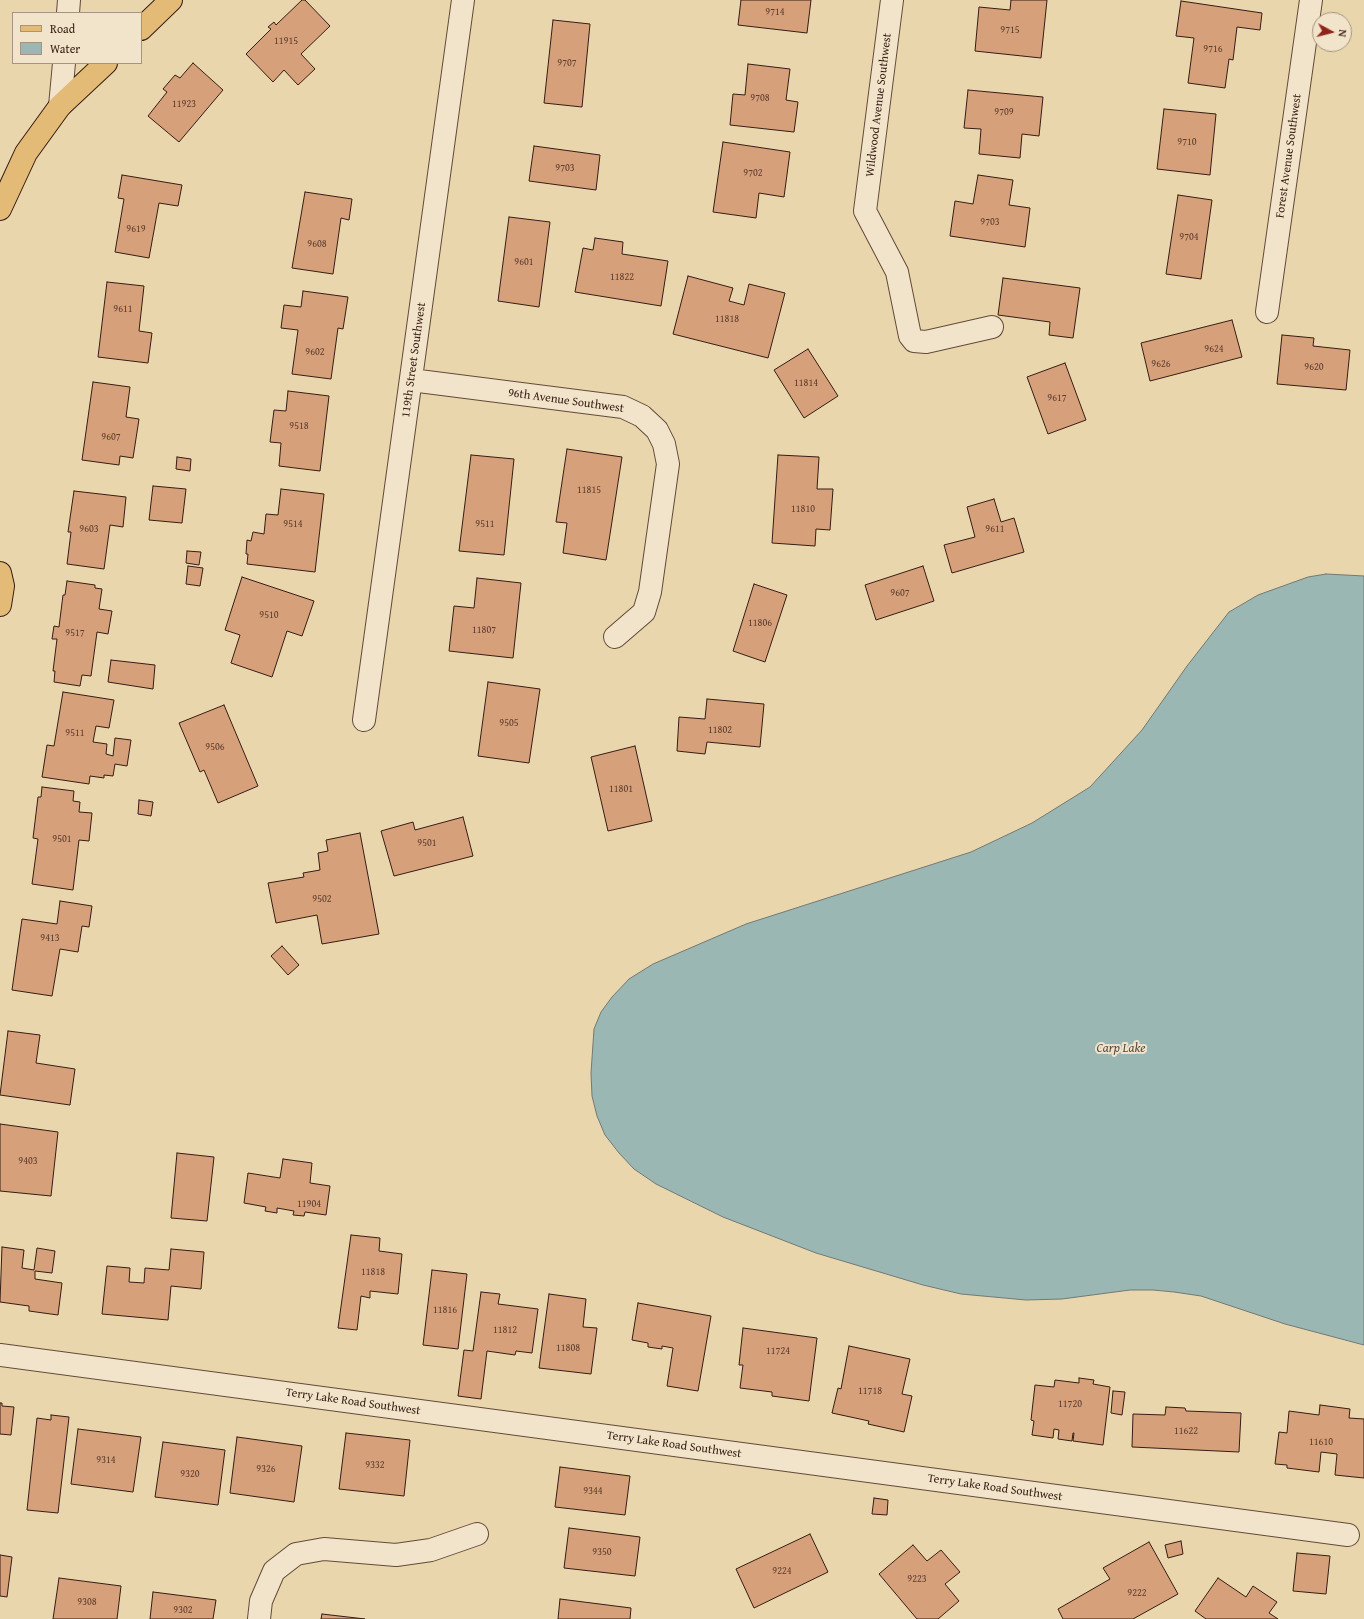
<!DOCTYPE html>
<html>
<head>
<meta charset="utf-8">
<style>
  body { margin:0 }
  #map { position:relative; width:1364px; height:1619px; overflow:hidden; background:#e9d6ad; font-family:"Gentium Book Plus",serif }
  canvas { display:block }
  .legend { position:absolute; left:12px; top:12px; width:130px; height:52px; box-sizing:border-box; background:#f1e4ca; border:1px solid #a69480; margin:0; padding:5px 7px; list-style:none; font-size:12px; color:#361c12 }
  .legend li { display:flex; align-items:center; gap:8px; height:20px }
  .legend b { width:20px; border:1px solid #a69480 }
  .north { position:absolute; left:1312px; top:12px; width:40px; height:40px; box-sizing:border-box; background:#f1e4ca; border:1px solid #a69480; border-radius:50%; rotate:97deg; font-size:11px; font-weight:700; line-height:16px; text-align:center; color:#361c12 }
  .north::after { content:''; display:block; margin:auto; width:14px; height:18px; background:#8f2418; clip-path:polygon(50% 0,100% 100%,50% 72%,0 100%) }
</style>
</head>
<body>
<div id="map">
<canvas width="1364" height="1619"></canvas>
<ul class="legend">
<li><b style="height:5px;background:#e4bb76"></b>Road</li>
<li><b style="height:11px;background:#9ab7b4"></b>Water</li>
</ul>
<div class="north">N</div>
</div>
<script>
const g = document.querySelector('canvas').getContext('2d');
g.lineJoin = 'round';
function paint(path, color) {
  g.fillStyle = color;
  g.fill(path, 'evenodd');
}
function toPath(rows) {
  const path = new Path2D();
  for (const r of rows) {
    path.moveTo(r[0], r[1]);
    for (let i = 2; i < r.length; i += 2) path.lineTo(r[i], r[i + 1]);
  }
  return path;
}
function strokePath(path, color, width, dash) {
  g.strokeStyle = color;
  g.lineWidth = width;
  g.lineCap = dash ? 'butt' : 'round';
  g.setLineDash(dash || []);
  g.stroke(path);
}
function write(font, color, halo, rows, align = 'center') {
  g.font = font + ' "Gentium Book Plus",serif';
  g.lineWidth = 4;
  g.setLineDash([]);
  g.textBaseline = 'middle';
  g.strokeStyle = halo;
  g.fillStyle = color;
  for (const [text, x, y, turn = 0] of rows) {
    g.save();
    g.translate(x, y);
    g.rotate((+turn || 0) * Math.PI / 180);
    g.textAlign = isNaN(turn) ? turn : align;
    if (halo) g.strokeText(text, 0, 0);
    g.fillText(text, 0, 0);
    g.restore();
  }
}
const water = toPath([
  [1326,574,1364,576,1364,1345,1285,1324,1201,1296,1174,1292,1153,1290,1130,1290,1062,1299,1026,1300,961,1294,923,1285,816,1253,723,1217,656,1184,634,1169,619,1153,605,1135,597,1116,592,1096,591,1073,594,1029,601,1012,612,997,629,979,653,964,746,924,971,852,1032,823,1090,787,1142,730,1187,666,1229,612,1258,595,1308,577,1326,574]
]);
paint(water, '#9ab7b4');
strokePath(water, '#727973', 1);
const building = toPath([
  [302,0,305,0,330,26,301,54,315,69,298,85,284,70,273,82,246,54,271,29,268,27,274,22,276,25,302,0],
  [741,0,811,0,807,33,738,25,741,0],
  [1011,0,1047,0,1041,58,975,51,979,7,1010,10,1011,0],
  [1181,1,1262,13,1260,30,1237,27,1233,60,1229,59,1225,88,1188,83,1194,38,1176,36,1181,1],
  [553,20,590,24,582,107,544,103,553,20],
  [193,63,223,90,179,142,148,116,167,92,163,89,175,75,180,78,193,63],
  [748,64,790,69,786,100,798,102,794,132,730,125,733,94,745,95,748,64],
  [968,90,1043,97,1039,136,1022,134,1020,158,979,154,981,129,964,128,968,90],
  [1164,109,1216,114,1210,175,1157,169,1164,109],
  [723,142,790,152,784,197,759,193,756,218,713,212,723,142],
  [534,146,600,155,596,190,529,181,534,146],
  [122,175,182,185,178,206,159,203,149,258,115,252,124,199,118,198,122,175],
  [978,175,1013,180,1009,205,1030,208,1025,247,950,236,955,201,973,204,978,175],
  [305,192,352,199,349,220,341,218,333,274,292,268,305,192],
  [1178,195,1212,200,1201,279,1166,274,1178,195],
  [509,217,550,222,539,307,498,301,509,217],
  [595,238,623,242,622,254,668,261,661,306,575,292,583,248,593,250,595,238],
  [688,276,733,288,729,301,744,305,749,284,785,293,768,358,673,334,688,276],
  [1003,278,1080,288,1073,338,1049,335,1050,322,998,315,1003,278],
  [107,282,144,286,139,331,152,333,148,363,98,357,107,282],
  [303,291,348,297,343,329,338,328,331,379,292,374,298,330,281,328,284,305,301,307,303,291],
  [1232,320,1242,357,1150,381,1141,343,1232,320],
  [1282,335,1314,338,1313,346,1350,350,1346,390,1277,384,1282,335],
  [808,349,838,396,804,418,774,370,808,349],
  [1065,363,1086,420,1048,434,1027,377,1065,363],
  [93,382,130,387,126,417,139,419,133,458,120,456,119,465,82,460,93,382],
  [288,391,329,396,320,471,279,466,281,443,270,442,274,410,286,411,288,391],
  [567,449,622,457,606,560,563,553,567,523,556,522,567,449],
  [471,455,514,459,504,555,459,551,471,455],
  [778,455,819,457,817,489,833,489,830,530,816,529,815,546,772,543,778,455],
  [177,457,191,459,190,471,176,469,177,457],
  [153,486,186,489,182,523,149,520,153,486],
  [281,489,324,494,315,572,247,564,248,554,246,554,247,540,251,541,253,532,264,534,266,514,278,515,281,489],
  [74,491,126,497,123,527,110,525,104,569,67,564,71,532,68,532,74,491],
  [994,499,1001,522,1014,518,1024,552,952,573,944,545,975,537,967,507,994,499],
  [187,551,201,552,199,565,186,563,187,551],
  [188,566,203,568,200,586,186,584,188,566],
  [923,566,934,601,876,620,865,585,923,566],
  [242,577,314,601,302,636,287,631,272,677,231,663,240,635,225,630,242,577],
  [477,578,521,583,513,658,449,651,454,606,474,608,477,578],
  [67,581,95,585,95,588,102,589,99,609,112,611,108,634,97,632,91,676,82,675,80,686,54,682,55,671,53,671,57,639,52,639,54,626,59,627,63,595,65,595,67,581],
  [754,584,787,595,765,662,733,651,754,584],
  [111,660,155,665,153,689,108,682,111,660],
  [488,682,540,689,529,763,478,756,488,682],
  [63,692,114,700,109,728,96,726,93,742,107,744,106,754,113,756,115,738,131,740,127,766,115,764,113,776,104,775,104,778,90,776,89,784,42,777,47,745,54,746,63,692],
  [707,699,764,704,760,747,707,742,705,754,677,751,679,717,705,719,707,699],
  [224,705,258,786,218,803,204,770,200,772,179,723,224,705],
  [635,746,652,821,608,831,591,757,635,746],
  [42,787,74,791,73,801,80,802,79,812,92,813,89,841,79,840,73,890,32,884,38,839,33,838,38,797,41,797,42,787],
  [139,800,153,802,151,816,138,814,139,800],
  [463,817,473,856,394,876,381,831,413,822,415,830,463,817],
  [360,833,379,934,322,944,317,915,276,923,268,883,304,877,303,873,320,870,318,853,328,851,326,840,360,833],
  [60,901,92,906,89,927,82,926,78,952,60,949,52,996,12,990,22,919,57,924,60,901],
  [282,946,299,965,288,975,271,956,282,946],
  [8,1031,40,1035,36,1063,75,1069,70,1105,0,1095,8,1031],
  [0,1124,58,1132,51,1196,0,1191,0,1124],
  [177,1153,214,1157,207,1221,171,1218,177,1153],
  [283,1159,312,1163,310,1183,330,1186,326,1215,305,1212,304,1216,293,1215,294,1211,277,1208,277,1213,265,1211,266,1207,244,1203,248,1173,280,1178,283,1159],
  [351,1235,380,1238,379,1251,402,1254,398,1294,370,1291,370,1298,361,1296,357,1330,338,1328,351,1235],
  [2,1247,24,1250,22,1268,34,1270,37,1248,55,1251,52,1273,35,1271,35,1279,62,1283,58,1315,29,1311,29,1306,0,1302,2,1247],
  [171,1249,204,1252,201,1289,171,1286,168,1320,102,1314,107,1266,130,1268,129,1282,144,1283,145,1268,169,1270,171,1249],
  [432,1270,467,1274,458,1349,423,1345,432,1270],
  [481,1292,500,1294,498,1304,538,1309,532,1353,516,1351,515,1355,487,1351,481,1399,458,1396,464,1350,473,1351,481,1292],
  [549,1294,586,1299,583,1327,597,1328,591,1374,539,1368,549,1294],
  [638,1303,711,1316,698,1391,667,1386,673,1348,662,1346,662,1349,648,1347,648,1343,632,1340,638,1303],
  [743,1328,817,1338,809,1401,772,1396,772,1392,740,1388,743,1365,739,1365,743,1328],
  [849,1346,910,1359,902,1394,912,1396,904,1432,868,1424,869,1421,832,1413,838,1388,841,1389,849,1346],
  [1079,1378,1094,1380,1093,1384,1110,1387,1103,1445,1073,1441,1074,1433,1073,1433,1072,1441,1058,1439,1059,1430,1054,1429,1053,1438,1032,1435,1034,1421,1031,1420,1035,1385,1054,1387,1055,1380,1079,1383,1079,1378],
  [1113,1391,1125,1392,1122,1415,1111,1413,1113,1391],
  [0,1403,2,1403,2,1406,14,1407,11,1435,0,1434,0,1403],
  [1320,1405,1350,1409,1349,1418,1364,1419,1364,1478,1335,1475,1337,1454,1321,1452,1319,1472,1287,1468,1287,1465,1275,1464,1279,1432,1287,1433,1289,1411,1319,1415,1320,1405],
  [1166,1407,1185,1408,1186,1411,1241,1413,1239,1452,1132,1447,1133,1414,1165,1415,1166,1407],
  [51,1415,69,1417,58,1513,27,1510,37,1418,51,1420,51,1415],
  [78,1429,141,1437,133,1492,71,1484,78,1429],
  [346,1433,410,1440,404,1496,339,1489,346,1433],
  [237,1437,302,1446,294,1502,230,1493,237,1437],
  [163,1442,225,1450,218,1505,155,1497,163,1442],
  [560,1467,630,1476,625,1515,555,1507,560,1467],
  [874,1498,888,1500,887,1515,872,1514,874,1498],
  [569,1528,640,1537,635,1576,564,1568,569,1528],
  [810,1534,828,1572,754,1608,736,1569,810,1534],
  [1181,1541,1183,1554,1168,1558,1165,1545,1181,1541],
  [1149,1542,1178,1594,1133,1619,1063,1619,1058,1609,1110,1579,1103,1568,1149,1542],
  [913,1545,927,1561,941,1550,960,1572,945,1584,959,1601,938,1619,917,1619,879,1574,913,1545],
  [1297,1553,1330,1556,1326,1594,1293,1591,1297,1553],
  [0,1555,12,1557,7,1597,0,1596,0,1555],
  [59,1578,121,1586,117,1619,53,1619,59,1578],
  [1218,1578,1246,1597,1253,1586,1277,1602,1269,1613,1278,1619,1206,1619,1195,1611,1218,1578],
  [153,1592,216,1600,213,1619,150,1619,153,1592],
  [560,1599,631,1608,630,1619,558,1619,560,1599],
  [322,1614,365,1619,321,1619,322,1614]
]);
paint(building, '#d6a07b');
strokePath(building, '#361c12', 1);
const minor = toPath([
  [892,0,865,211,897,272,910,336,914,341,926,342,992,327],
  [68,13,69,0],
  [60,106,64,63],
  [1267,312,1311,0],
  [411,380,623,407,642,416,657,430,664,444,668,464,650,592,644,612,615,637],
  [364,720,463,0],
  [0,1355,1348,1535],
  [259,1619,261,1601,274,1571,296,1554,324,1549,396,1555,431,1550,477,1534]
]);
const major = toPath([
  [141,29,171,0],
  [0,209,26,153,60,106,106,63],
  [0,573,3,586,0,605]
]);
strokePath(minor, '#634a39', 24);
strokePath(major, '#361c12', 24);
strokePath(minor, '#f1e4ca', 22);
strokePath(major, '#e4bb76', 22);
write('10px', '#5e3d2c', null, [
  ["9714",775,12],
  ["9715",1010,30],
  ["11915",286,41],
  ["9716",1213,49],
  ["9707",567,63],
  ["9708",760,98],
  ["11923",184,104],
  ["9709",1004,112],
  ["9710",1187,142],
  ["9703",565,168],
  ["9702",753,173],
  ["9703",990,222],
  ["9619",136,229],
  ["9704",1189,237],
  ["9608",317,244],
  ["9601",524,262],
  ["11822",622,277],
  ["9611",123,309],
  ["11818",727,319],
  ["9624",1214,349],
  ["9602",315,352],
  ["9626",1161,364],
  ["9620",1314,367],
  ["11814",806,383],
  ["9617",1057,398],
  ["9518",299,426],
  ["9607",111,437],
  ["11815",589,490],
  ["11810",803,509],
  ["9514",293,524],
  ["9511",485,524],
  ["9603",89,529],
  ["9611",995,529],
  ["9607",900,593],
  ["9510",269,615],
  ["11806",760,623],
  ["11807",484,630],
  ["9517",75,633],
  ["9505",509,723],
  ["11802",720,730],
  ["9511",75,733],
  ["9506",215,747],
  ["11801",621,789],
  ["9501",62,839],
  ["9501",427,843],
  ["9502",322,899],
  ["9413",50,938],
  ["9403",28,1161],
  ["11904",309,1204],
  ["11818",373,1272],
  ["11816",445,1310],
  ["11812",505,1330],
  ["11808",568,1348],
  ["11724",778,1351],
  ["11718",870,1391],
  ["11720",1070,1404],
  ["11622",1186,1431],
  ["11610",1321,1442],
  ["9314",106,1460],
  ["9332",375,1465],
  ["9326",266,1469],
  ["9320",190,1474],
  ["9344",593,1491],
  ["9350",602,1552],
  ["9224",782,1571],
  ["9223",917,1579],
  ["9222",1137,1593],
  ["9308",87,1602],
  ["9302",183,1610]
]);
write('12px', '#361c12', '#f1e4ca', [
  ["Wildwood Avenue Southwest",879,105,-83],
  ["Forest Avenue Southwest",1289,156,-82],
  ["119th Street Southwest",414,360,-82],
  ["96th Avenue Southwest",566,401,8],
  ["Terry Lake Road Southwest",353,1402,8],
  ["Terry Lake Road Southwest",674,1445,8],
  ["Terry Lake Road Southwest",995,1488,8]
]);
write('italic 13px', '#544a43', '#f1e4ca', [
  ["Carp Lake",1121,1049]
]);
</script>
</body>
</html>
